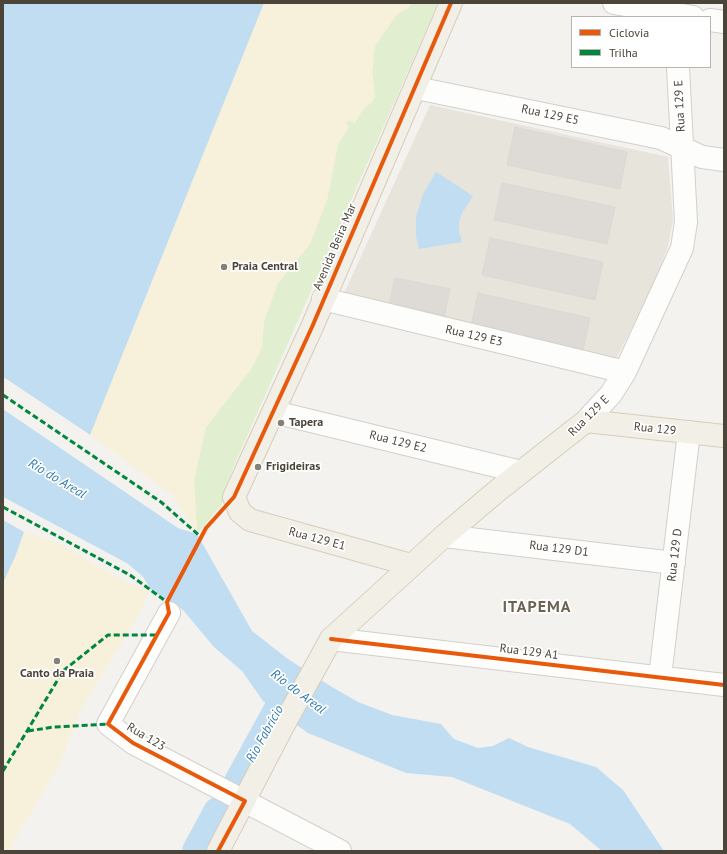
<!DOCTYPE html>
<html>
<head>
<meta charset="utf-8">
<style>
  body { margin:0 }
  #map { position:relative; width:727px; height:854px; overflow:hidden; background:#f4f2ee; font-family:"PT Sans",sans-serif }
  canvas { display:block }
  .frame { position:absolute; inset:0; border:4px solid #4b4439; pointer-events:none }
  .legend { position:absolute; left:571px; top:16px; width:140px; height:52px; box-sizing:border-box; background:#fff; border:1px solid #b7b4b0; margin:0; padding:5px 7px; list-style:none; font-size:12px; color:#4b4439 }
  .legend li { display:flex; align-items:center; gap:8px; height:20px }
  .legend b { width:20px; border:1px solid #b7b4b0 }
</style>
</head>
<body>
<div id="map">
<canvas width="727" height="854"></canvas>
<div class="frame"></div>
<ul class="legend">
<li><b style="height:5px;background:#e8590c"></b>Ciclovia</li>
<li><b style="height:5px;background:#00873e"></b>Trilha</li>
</ul>
</div>
<script>
const g = document.querySelector('canvas').getContext('2d');
g.lineJoin = 'round';
function paint(path, color) {
  g.fillStyle = color;
  g.fill(path, 'evenodd');
}
function toPath(rows) {
  const path = new Path2D();
  for (const r of rows) {
    path.moveTo(r[0], r[1]);
    for (let i = 2; i < r.length; i += 2) path.lineTo(r[i], r[i + 1]);
  }
  return path;
}
function strokePath(path, color, width, dash) {
  g.strokeStyle = color;
  g.lineWidth = width;
  g.lineCap = dash ? 'butt' : 'round';
  g.setLineDash(dash || []);
  g.stroke(path);
}
function write(font, color, halo, rows, align = 'center') {
  g.font = font + ' "PT Sans",sans-serif';
  g.lineWidth = 3.5;
  g.setLineDash([]);
  g.textBaseline = 'middle';
  g.strokeStyle = halo;
  g.fillStyle = color;
  for (const [text, x, y, turn = 0] of rows) {
    g.save();
    g.translate(x, y);
    g.rotate((+turn || 0) * Math.PI / 180);
    g.textAlign = isNaN(turn) ? turn : align;
    if (halo) g.strokeText(text, 0, 0);
    g.fillText(text, 0, 0);
    g.restore();
  }
}
paint(toPath([
  [430,105,668,157,673,220,668,246,653,286,615,361,341,300]
]), '#e7e4dc');
paint(toPath([
  [411,3,438,3,233,468,226,486,222,504,197,534,194,480,206,427,252,368,262,347,264,321,278,283,310,244,327,200,338,144,349,127,346,123,349,120,355,123,363,109,371,103,375,97,372,72,375,46,397,14,408,8]
]), '#e1eecf');
paint(toPath([
  [264,3,411,3,408,8,397,14,375,46,372,72,375,97,371,103,363,109,355,123,349,120,346,123,349,127,338,144,327,200,310,244,278,283,264,321,262,347,252,368,206,427,194,480,197,534,172,495,90,435],
  [24,532,58,543,129,584,150,589,139,614,81,709,60,764,8,851,3,851,3,583,15,557]
]), '#f7f0da');
paint(toPath([
  [3,3,264,3,90,435,3,377],
  [436,172,473,196,462,213,459,222,459,232,462,242,419,249,416,236,416,217,423,194],
  [3,409,178,528,197,534,252,631,288,659,332,687,358,702,392,715,441,724,454,739,478,748,493,746,509,738,528,747,596,767,623,790,664,851,602,851,570,824,452,777,406,773,308,733,263,701,242,671,214,647,183,610,150,589,143,577,128,564,3,497],
  [3,520,24,532,15,557,3,583]
]), '#c0ddf1');
paint(toPath([
  [3,377,90,435,92,436,89,437,3,380],
  [3,407,179,526,195,531,197,534,179,528,3,409],
  [3,497,128,564,143,577,150,589,148,588,142,578,127,565,3,499]
]), '#f4f2ee');
strokePath(toPath([
  [239,782,291,687],
  [197,851,218,812]
]), '#c0ddf1', 30);
const building = toPath([
  [515,127,627,152,620,189,507,165,515,127],
  [502,183,615,207,607,244,494,220,502,183],
  [490,238,603,262,595,300,482,275,490,238],
  [395,278,450,289,444,317,389,305,395,278],
  [478,293,590,318,582,355,470,331,478,293]
]);
paint(building, '#dedbd6');
strokePath(building, '#dcd9d4', 1);
const minor = toPath([
  [614,3,693,17],
  [710,20,724,22],
  [416,88,661,138,702,157,724,160],
  [323,299,625,372],
  [274,412,521,472],
  [586,421,611,394,625,372,682,248,686,222,678,67],
  [444,536,674,563],
  [169,613,108,724,133,743,340,851],
  [331,639,724,685],
  [660,677,689,432]
]);
const major = toPath([
  [411,565,250,520,240,512,234,497,312,327,451,3],
  [218,851,283,726,331,639,444,536,497,491,586,421,724,436]
]);
strokePath(minor, '#d2d0cb', 24);
strokePath(major, '#d6cebb', 24);
strokePath(minor, '#fdfdfc', 22);
strokePath(major, '#f2efe6', 22);
strokePath(toPath([
  [3,395,161,502,201,537],
  [3,507,130,575,167,602],
  [28,731,54,727,108,724],
  [3,771,63,671,108,635,156,635]
]), '#00873e', 3, [6, 3]);
strokePath(toPath([
  [331,639,724,685],
  [218,851,245,801,133,743,108,724,169,613,167,602,206,528,234,497,312,327,451,3]
]), '#e8590c', 4);
for (const [x, y, r, color] of [
  [224,267,4,"#868178"],
  [281,423,4,"#868178"],
  [258,467,4,"#868178"],
  [57,661,4,"#868178"]
]) {
  const dot = new Path2D();
  dot.arc(x, y, r, 0, 2 * Math.PI);
  g.fillStyle = color;
  g.fill(dot);
  strokePath(dot, '#fff', 1.5);
}
write('12px', '#4b4439', '#fff', [
  ["Rua 129 E",680,106,-93],
  ["Rua 129 E5",550,115,12],
  ["Avenida Beira Mar",335,247,-67],
  ["Rua 129 E3",474,336,13],
  ["Rua 129 E",589,416,-45],
  ["Rua 129",655,429,6],
  ["Rua 129 E2",398,442,14],
  ["Rua 129 E1",317,539,15],
  ["Rua 129 D1",559,549,7],
  ["Rua 129 D",675,555,-83],
  ["Rua 129 A1",529,652,7],
  ["Rua 123",146,737,31]
]);
write('bold 12px', '#4b4439', '#fff', [
  ["Praia Central",232,267],
  ["Tapera",289,423],
  ["Frigideiras",266,467],
  ["Canto da Praia",57,674,"center"]
], 'left');
write('italic 13px', '#2e7ab2', '#fff', [
  ["Rio do Areal",57,479,31],
  ["Rio do Areal",298,692,37],
  ["Rio Fabrício",265,734,-61]
]);
g.letterSpacing = '1px';
write('bold 16px', '#6e6250', '#fff', [
  ["ITAPEMA",537,607]
]);
g.letterSpacing = '0px';
</script>
</body>
</html>
